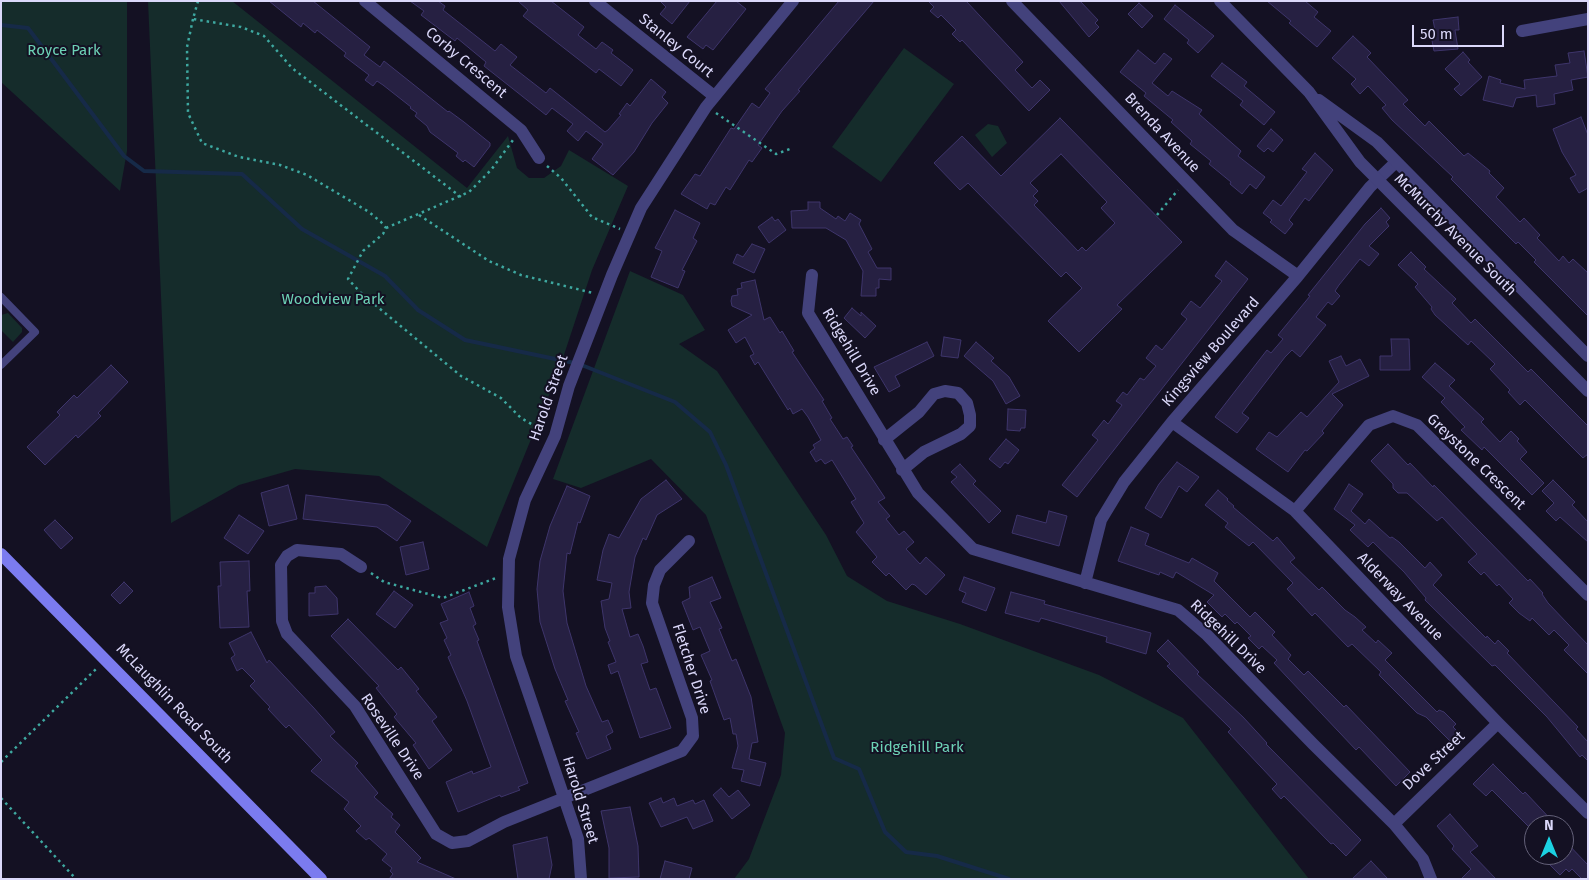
<!DOCTYPE html>
<html>
<head>
<meta charset="utf-8">
<style>
  body { margin:0 }
  #map { position:relative; width:1589px; height:880px; overflow:hidden; background:#141123; font-family:"Fira Sans",sans-serif }
  canvas { display:block }
  .frame { position:absolute; inset:0; border:2px solid #dbd8fa; pointer-events:none }
  .north { position:absolute; left:1524px; top:815px; width:50px; height:50px; box-sizing:border-box; background:#141123; border:1px solid #646179; border-radius:50%; rotate:0deg; font-size:14px; font-weight:700; line-height:20px; text-align:center; color:#dbd8fa }
  .north::after { content:''; display:block; margin:auto; width:18px; height:22px; background:#1cd2e2; clip-path:polygon(50% 0,100% 100%,50% 72%,0 100%) }
  .scale { position:absolute; left:1412px; top:25px; width:92px; height:22px; box-sizing:border-box; border:2px solid #dbd8fa; border-top:0; padding-left:6px; font-size:15px; line-height:18px; white-space:nowrap; color:#dbd8fa; -webkit-text-stroke:4px #141123; paint-order:stroke }
</style>
</head>
<body>
<div id="map">
<canvas width="1589" height="880"></canvas>
<div class="frame"></div>
<div class="north">N</div>
<div class="scale">50 m</div>
</div>
<script>
const g = document.querySelector('canvas').getContext('2d');
g.lineJoin = 'round';
function paint(path, color) {
  g.fillStyle = color;
  g.fill(path, 'evenodd');
}
function toPath(rows) {
  const path = new Path2D();
  for (const r of rows) {
    path.moveTo(r[0], r[1]);
    for (let i = 2; i < r.length; i += 2) path.lineTo(r[i], r[i + 1]);
  }
  return path;
}
function strokePath(path, color, width, dash) {
  g.strokeStyle = color;
  g.lineWidth = width;
  g.lineCap = dash ? 'butt' : 'round';
  g.setLineDash(dash || []);
  g.stroke(path);
}
function write(font, color, halo, rows, align = 'center') {
  g.font = font + ' "Fira Sans",sans-serif';
  g.lineWidth = 4;
  g.setLineDash([]);
  g.textBaseline = 'middle';
  g.strokeStyle = halo;
  g.fillStyle = color;
  for (const [text, x, y, turn = 0] of rows) {
    g.save();
    g.translate(x, y);
    g.rotate((+turn || 0) * Math.PI / 180);
    g.textAlign = isNaN(turn) ? turn : align;
    if (halo) g.strokeText(text, 0, 0);
    g.fillText(text, 0, 0);
    g.restore();
  }
}
paint(toPath([
  [1,1,127,1,127,151,120,191,1,82],
  [148,1,232,1,467,188,508,136,517,168,529,178,544,178,561,166,569,150,628,186,592,270,558,373,487,547,379,476,295,469,239,485,171,523],
  [904,48,954,84,881,182,832,147],
  [988,124,998,126,1007,143,992,157,975,135],
  [630,271,683,295,705,330,679,344,717,371,826,535,847,576,887,601,960,624,1099,675,1183,718,1309,879,734,879,749,859,781,775,785,733,706,515,651,459,581,488,553,479],
  [8,313,22,328,22,332,13,342,1,330,1,315]
]), '#152c2b');
strokePath(toPath([
  [1,25,28,28,124,156,144,171,242,174,302,229,385,276,418,310,465,340,579,364,675,402,710,432,726,465,834,758,859,769,885,832,906,852,937,856,1009,879]
]), '#162a48', 4);
const building = toPath([
  [269,1,313,1,370,47,364,55,380,67,384,61,448,112,449,111,464,122,490,143,490,146,474,167,465,160,463,162,456,156,458,153,430,132,427,126,415,116,417,113,410,108,411,107,383,85,377,81,373,86,365,80,369,75,344,56,346,53,317,30,315,33,303,23,301,27,269,1],
  [410,1,438,1,445,6,443,10,495,51,501,44,517,57,510,65,546,93,550,88,605,132,608,130,621,115,619,114,627,103,630,106,651,79,666,92,662,97,668,103,652,123,634,152,613,175,592,159,603,144,586,131,578,141,567,131,573,124,552,108,546,115,484,66,486,62,457,38,455,41,421,15,424,11,410,1],
  [518,1,551,1,584,27,578,35,596,49,602,42,613,50,611,53,633,70,621,86,599,69,596,73,523,16,528,10,518,1],
  [660,1,690,1,672,24,660,14,666,7,660,1],
  [717,1,736,1,746,9,713,50,706,45,703,49,687,37,717,1],
  [839,1,874,1,798,90,800,91,782,111,758,145,762,148,752,162,749,160,730,190,726,187,715,205,710,203,707,209,681,194,695,174,700,176,731,128,734,129,752,103,759,108,770,93,765,89,839,1],
  [928,1,966,1,1023,62,1015,70,1032,88,1040,80,1050,90,1029,111,962,40,960,42,952,34,956,30,941,15,938,18,930,11,934,7,928,1],
  [1059,1,1080,1,1098,20,1095,23,1099,27,1089,37,1059,1],
  [1267,1,1305,1,1318,12,1314,17,1331,31,1317,47,1289,23,1291,21,1267,1],
  [1139,3,1153,16,1142,28,1128,14,1139,3],
  [1175,5,1214,36,1198,53,1187,43,1189,40,1164,19,1175,5],
  [1458,17,1459,30,1455,30,1458,49,1434,51,1430,30,1435,30,1433,20,1458,17],
  [1353,36,1371,53,1367,57,1408,100,1403,104,1425,126,1429,121,1464,156,1468,153,1490,171,1489,173,1504,188,1496,197,1520,222,1524,218,1540,235,1537,238,1559,261,1563,256,1569,263,1573,259,1588,273,1588,316,1534,262,1536,260,1518,242,1516,244,1451,179,1453,177,1392,120,1382,108,1386,105,1368,86,1360,94,1351,84,1356,79,1332,58,1353,36],
  [1138,50,1155,64,1164,53,1172,59,1152,83,1168,96,1172,91,1202,110,1199,114,1241,151,1238,156,1265,177,1256,189,1250,184,1242,194,1230,184,1231,182,1209,164,1211,161,1190,144,1192,141,1171,122,1173,120,1144,96,1146,93,1120,72,1138,50],
  [1584,51,1588,77,1571,80,1573,90,1554,94,1555,104,1537,107,1536,95,1516,98,1513,107,1483,100,1489,76,1501,80,1500,83,1525,89,1524,80,1557,76,1555,65,1570,63,1568,53,1584,51],
  [1463,52,1470,60,1468,62,1482,77,1461,96,1454,89,1460,84,1445,69,1463,52],
  [1222,63,1247,82,1244,86,1275,112,1264,125,1240,105,1243,101,1211,76,1222,63],
  [1581,117,1588,135,1588,188,1579,193,1570,178,1576,175,1562,152,1553,129,1581,117],
  [1060,118,1182,242,1117,305,1122,309,1079,352,1048,321,1082,288,1066,272,1061,277,968,183,960,190,934,163,962,136,1001,176,1060,118],
  [1061,154,1107,202,1101,208,1115,223,1086,251,1082,247,1078,251,1034,205,1038,201,1033,196,1038,191,1030,183,1061,154],
  [1271,129,1283,140,1273,152,1268,148,1264,152,1257,146,1271,129],
  [1315,153,1333,170,1309,201,1305,198,1289,220,1293,224,1285,234,1270,222,1272,220,1263,213,1273,200,1281,206,1307,172,1302,169,1315,153],
  [808,202,820,202,820,208,836,219,838,216,845,221,850,213,861,220,859,224,872,249,868,252,877,268,891,268,891,280,879,279,879,288,876,288,876,296,861,296,863,271,846,240,826,228,792,228,791,211,808,210,808,202],
  [1381,208,1390,218,1386,222,1389,226,1369,246,1379,254,1369,266,1360,259,1339,285,1335,291,1340,296,1332,305,1328,302,1316,317,1326,325,1300,357,1292,350,1285,357,1242,413,1249,418,1237,433,1215,417,1267,350,1271,353,1283,339,1278,335,1310,296,1308,295,1365,224,1381,208],
  [675,210,700,223,693,238,697,241,682,270,685,271,678,288,651,277,662,251,655,248,675,210],
  [772,217,775,221,778,219,786,230,769,243,758,227,772,217],
  [752,244,765,249,754,273,733,263,737,254,743,257,752,244],
  [1411,252,1426,267,1424,269,1456,299,1452,303,1471,323,1475,319,1528,372,1531,369,1588,426,1588,454,1583,458,1525,400,1520,405,1508,392,1510,390,1490,369,1495,364,1471,341,1468,345,1435,315,1431,309,1432,307,1415,287,1418,284,1398,265,1411,252],
  [1226,261,1248,279,1077,497,1062,485,1098,440,1092,435,1104,420,1108,424,1122,405,1116,401,1123,392,1127,395,1140,378,1144,380,1156,366,1146,358,1156,345,1162,350,1187,319,1181,314,1191,301,1200,308,1222,281,1215,276,1226,261],
  [755,280,764,320,770,317,780,333,782,331,794,351,792,352,824,400,822,401,832,418,830,419,843,439,847,437,853,446,851,447,885,498,878,502,890,516,886,519,899,535,904,531,914,542,906,549,920,564,926,557,945,575,926,595,915,585,912,584,906,590,889,573,886,576,872,562,877,557,856,532,864,523,851,502,856,499,832,460,825,464,821,459,816,462,810,452,815,448,813,445,821,440,808,417,802,409,793,414,790,408,788,410,758,362,755,365,750,356,754,354,745,337,736,343,728,330,752,315,732,306,731,301,732,296,738,295,737,289,742,288,741,283,755,280],
  [852,308,861,316,861,312,876,326,865,338,844,318,852,308],
  [944,337,961,340,958,358,941,356,944,337],
  [1391,339,1409,339,1410,370,1380,370,1380,356,1392,356,1391,339],
  [927,342,934,356,895,376,900,386,889,392,874,367,927,342],
  [976,342,994,358,991,361,1009,377,1020,396,1006,404,993,381,964,356,976,342],
  [1341,356,1346,366,1360,359,1369,376,1332,394,1343,405,1322,431,1324,433,1307,451,1305,450,1288,472,1256,449,1269,432,1277,437,1301,412,1307,417,1339,382,1329,361,1341,356],
  [1435,363,1455,380,1449,386,1484,419,1481,422,1500,442,1511,431,1519,439,1517,441,1527,452,1520,459,1544,483,1532,495,1484,447,1482,450,1461,430,1465,427,1441,402,1445,398,1422,377,1435,363],
  [111,365,128,382,98,413,101,416,78,438,76,435,45,465,27,447,60,415,57,412,74,395,77,398,111,365],
  [1008,409,1026,410,1025,428,1021,428,1020,431,1007,430,1008,409],
  [1006,439,1019,450,1008,464,1005,462,1000,468,989,459,1006,439],
  [1388,444,1408,465,1410,463,1433,487,1434,485,1528,581,1530,579,1543,593,1542,594,1548,603,1588,645,1588,674,1564,650,1569,645,1554,630,1549,635,1532,618,1530,621,1519,613,1509,603,1513,599,1499,584,1497,586,1484,572,1481,575,1468,562,1477,554,1442,517,1437,521,1407,493,1398,493,1393,488,1393,484,1371,461,1388,444],
  [1177,462,1199,477,1187,492,1179,486,1161,518,1145,508,1159,484,1177,462],
  [960,464,976,481,973,484,1001,511,989,523,951,482,957,477,951,472,960,464],
  [666,480,682,499,657,515,646,540,643,538,635,557,629,592,631,608,622,609,630,637,638,634,643,646,648,662,641,664,650,690,656,688,671,728,640,738,618,671,611,674,608,665,616,662,608,642,610,641,605,628,601,601,609,599,612,583,597,580,603,550,609,534,619,538,641,499,666,480],
  [1553,480,1575,502,1572,505,1588,522,1588,542,1560,517,1556,521,1546,511,1554,503,1542,491,1553,480],
  [1349,484,1363,494,1351,511,1365,524,1369,519,1390,538,1392,537,1399,542,1425,568,1430,562,1442,575,1433,585,1486,638,1487,636,1495,644,1498,640,1509,651,1507,653,1578,727,1576,729,1588,742,1588,761,1582,755,1580,757,1547,717,1495,665,1492,666,1425,600,1426,598,1404,572,1373,542,1368,547,1350,530,1355,525,1334,509,1349,484],
  [288,485,297,519,269,526,261,493,288,485],
  [567,486,590,496,580,523,578,522,570,554,567,553,563,591,567,623,586,686,602,722,608,720,613,732,606,736,611,749,587,759,576,733,579,732,565,701,568,700,555,669,540,622,537,589,540,561,550,526,567,486],
  [1218,490,1228,499,1227,500,1234,506,1233,507,1273,541,1277,537,1295,558,1290,562,1319,590,1322,587,1345,610,1355,617,1366,627,1362,630,1376,643,1378,640,1392,653,1385,660,1437,712,1439,710,1444,712,1456,724,1453,727,1458,732,1450,741,1426,717,1417,713,1379,675,1381,672,1352,644,1348,647,1315,613,1312,616,1287,589,1293,583,1253,542,1249,546,1225,527,1228,523,1205,505,1218,490],
  [306,495,387,505,411,521,397,541,377,527,303,519,306,495],
  [1049,511,1067,516,1059,546,1012,533,1017,515,1046,523,1049,511],
  [239,515,264,531,248,554,224,538,239,515],
  [55,520,73,538,61,549,44,530,55,520],
  [1131,527,1149,534,1145,545,1189,563,1192,558,1218,573,1214,581,1250,617,1255,612,1275,632,1272,635,1291,655,1288,659,1304,675,1308,671,1344,707,1346,705,1410,772,1396,786,1359,747,1356,750,1288,678,1274,663,1277,660,1262,646,1259,649,1248,638,1251,636,1237,622,1235,624,1225,614,1222,617,1207,602,1214,595,1176,572,1173,578,1160,572,1159,575,1118,561,1131,527],
  [423,542,429,569,406,575,400,547,423,542],
  [249,561,250,591,247,591,249,627,220,628,218,586,221,586,220,562,249,561],
  [712,577,721,598,710,602,722,628,719,629,732,661,736,659,751,697,758,742,752,743,749,759,766,763,760,786,741,781,744,770,732,768,738,746,736,734,733,734,730,718,724,720,710,681,712,680,701,655,710,651,700,627,693,630,682,602,690,598,689,587,712,577],
  [964,577,995,588,986,611,962,602,966,593,959,590,964,577],
  [124,582,133,591,120,604,111,595,124,582],
  [326,586,337,598,338,614,309,616,309,593,315,593,315,587,326,586],
  [394,591,413,605,395,628,376,614,394,591],
  [469,592,474,606,470,608,476,624,473,626,479,640,477,641,528,783,518,787,520,790,501,797,500,795,458,812,446,782,472,771,473,774,491,767,467,701,448,657,451,655,444,640,447,638,440,623,448,620,441,604,469,592],
  [1011,592,1045,601,1044,604,1151,633,1146,654,1106,642,1107,637,1041,618,1039,622,1005,613,1011,592],
  [348,619,398,670,401,667,419,689,416,691,437,717,432,721,452,750,429,769,413,745,416,743,394,717,397,714,376,688,379,686,331,636,348,619],
  [251,632,267,663,269,660,313,707,335,732,330,736,358,763,355,766,378,793,374,797,393,814,391,817,400,825,395,832,421,858,417,862,456,879,389,879,393,874,390,871,392,868,382,860,387,854,369,838,366,840,356,831,361,826,344,809,349,802,311,771,322,760,289,725,286,728,268,709,270,707,250,686,255,681,242,668,237,671,231,658,235,655,229,643,251,632],
  [1168,640,1199,672,1197,674,1243,717,1267,743,1266,744,1361,840,1346,856,1333,843,1331,844,1284,796,1281,799,1272,789,1277,784,1228,732,1231,729,1167,666,1170,664,1157,651,1168,640],
  [1493,764,1523,794,1525,792,1556,825,1534,825,1534,832,1492,790,1486,796,1473,784,1493,764],
  [721,788,729,797,738,790,750,805,732,819,713,795,721,788],
  [661,798,663,803,674,798,677,806,693,800,695,804,704,800,713,821,693,829,687,817,661,827,649,803,661,798],
  [630,807,638,846,639,877,609,878,609,848,601,811,630,807],
  [1450,814,1478,846,1470,852,1496,879,1461,879,1471,869,1452,849,1454,846,1437,826,1450,814],
  [547,837,552,865,549,879,518,879,513,845,547,837],
  [1564,840,1588,865,1588,879,1582,879,1572,869,1569,872,1566,869,1560,875,1549,864,1552,861,1546,855,1564,855,1564,840],
  [665,861,692,868,689,879,660,879,665,861],
  [1371,861,1388,879,1352,879,1371,861]
]);
paint(building, '#262042');
strokePath(building, '#3e356b', 1);
strokePath(toPath([
  [198,1,193,19,241,27,264,36,292,68,461,197],
  [193,19,187,47,188,113,202,143,239,157,280,165,307,175,369,212,381,222,386,228,383,234,363,251,348,279,362,294,461,376,501,398,521,418,545,432],
  [716,113,776,154,790,149],
  [547,166,561,178,592,217,620,229],
  [419,215,489,261,521,275,593,293],
  [1157,215,1178,190],
  [386,228,469,192,491,170,513,140],
  [371,573,384,582,443,598,496,578],
  [1,762,97,668],
  [1,798,76,879]
]), '#3ea8a0', 2.5, [2.5, 4]);
strokePath(toPath([
  [1,297,35,332,1,365]
]), '#43427c', 8);
strokePath(toPath([
  [365,1,521,130,539,158],
  [595,1,714,96],
  [1012,1,1233,230,1298,276],
  [1522,31,1588,19],
  [812,275,808,313,918,493,973,549,1178,610,1207,635,1313,744,1394,824,1423,859,1431,879],
  [1172,422,1295,511,1498,723,1588,813],
  [884,440,919,412,934,394,945,391,958,393,967,403,970,415,970,426,961,434,924,452,902,470],
  [1295,511,1369,425,1393,416,1417,425,1588,595],
  [361,567,341,554,297,550,287,556,281,565,282,621,287,634,355,706,436,834,452,843,468,841,504,822,682,751,693,736,692,718,652,603,654,585,660,570,689,541],
  [1085,583,1101,520,1124,482,1172,422,1298,276,1370,187,1396,162],
  [1394,824,1498,723],
  [581,879,578,839,516,656,508,607,509,559,525,500,555,436,569,386,612,275,641,208,706,107,793,1]
]), '#43427c', 12);
strokePath(toPath([
  [1220,1,1309,92,1360,162,1588,391],
  [1319,100,1377,142,1588,356]
]), '#43427c', 12);
strokePath(toPath([
  [1,554,321,879]
]), '#7b7bef', 12);
write('15px', '#dbd8fa', '#141123', [
  ["Stanley Court",676,46,39],
  ["Corby Crescent",466,63,40],
  ["Brenda Avenue",1162,133,47],
  ["McMurchy Avenue South",1455,235,45],
  ["Ridgehill Drive",851,352,59],
  ["Kingsview Boulevard",1211,352,-49],
  ["Harold Street",549,398,-71],
  ["Greystone Crescent",1476,462,44],
  ["Alderway Avenue",1400,597,46],
  ["Ridgehill Drive",1228,637,44],
  ["Fletcher Drive",691,669,72],
  ["McLaughlin Road South",174,704,46],
  ["Roseville Drive",392,737,56],
  ["Dove Street",1434,761,-43],
  ["Harold Street",580,800,73]
]);
write('15px', '#6dd2b6', '#141123', [
  ["Royce Park",64,51],
  ["Woodview Park",333,300],
  ["Ridgehill Park",917,748]
]);
</script>
</body>
</html>
